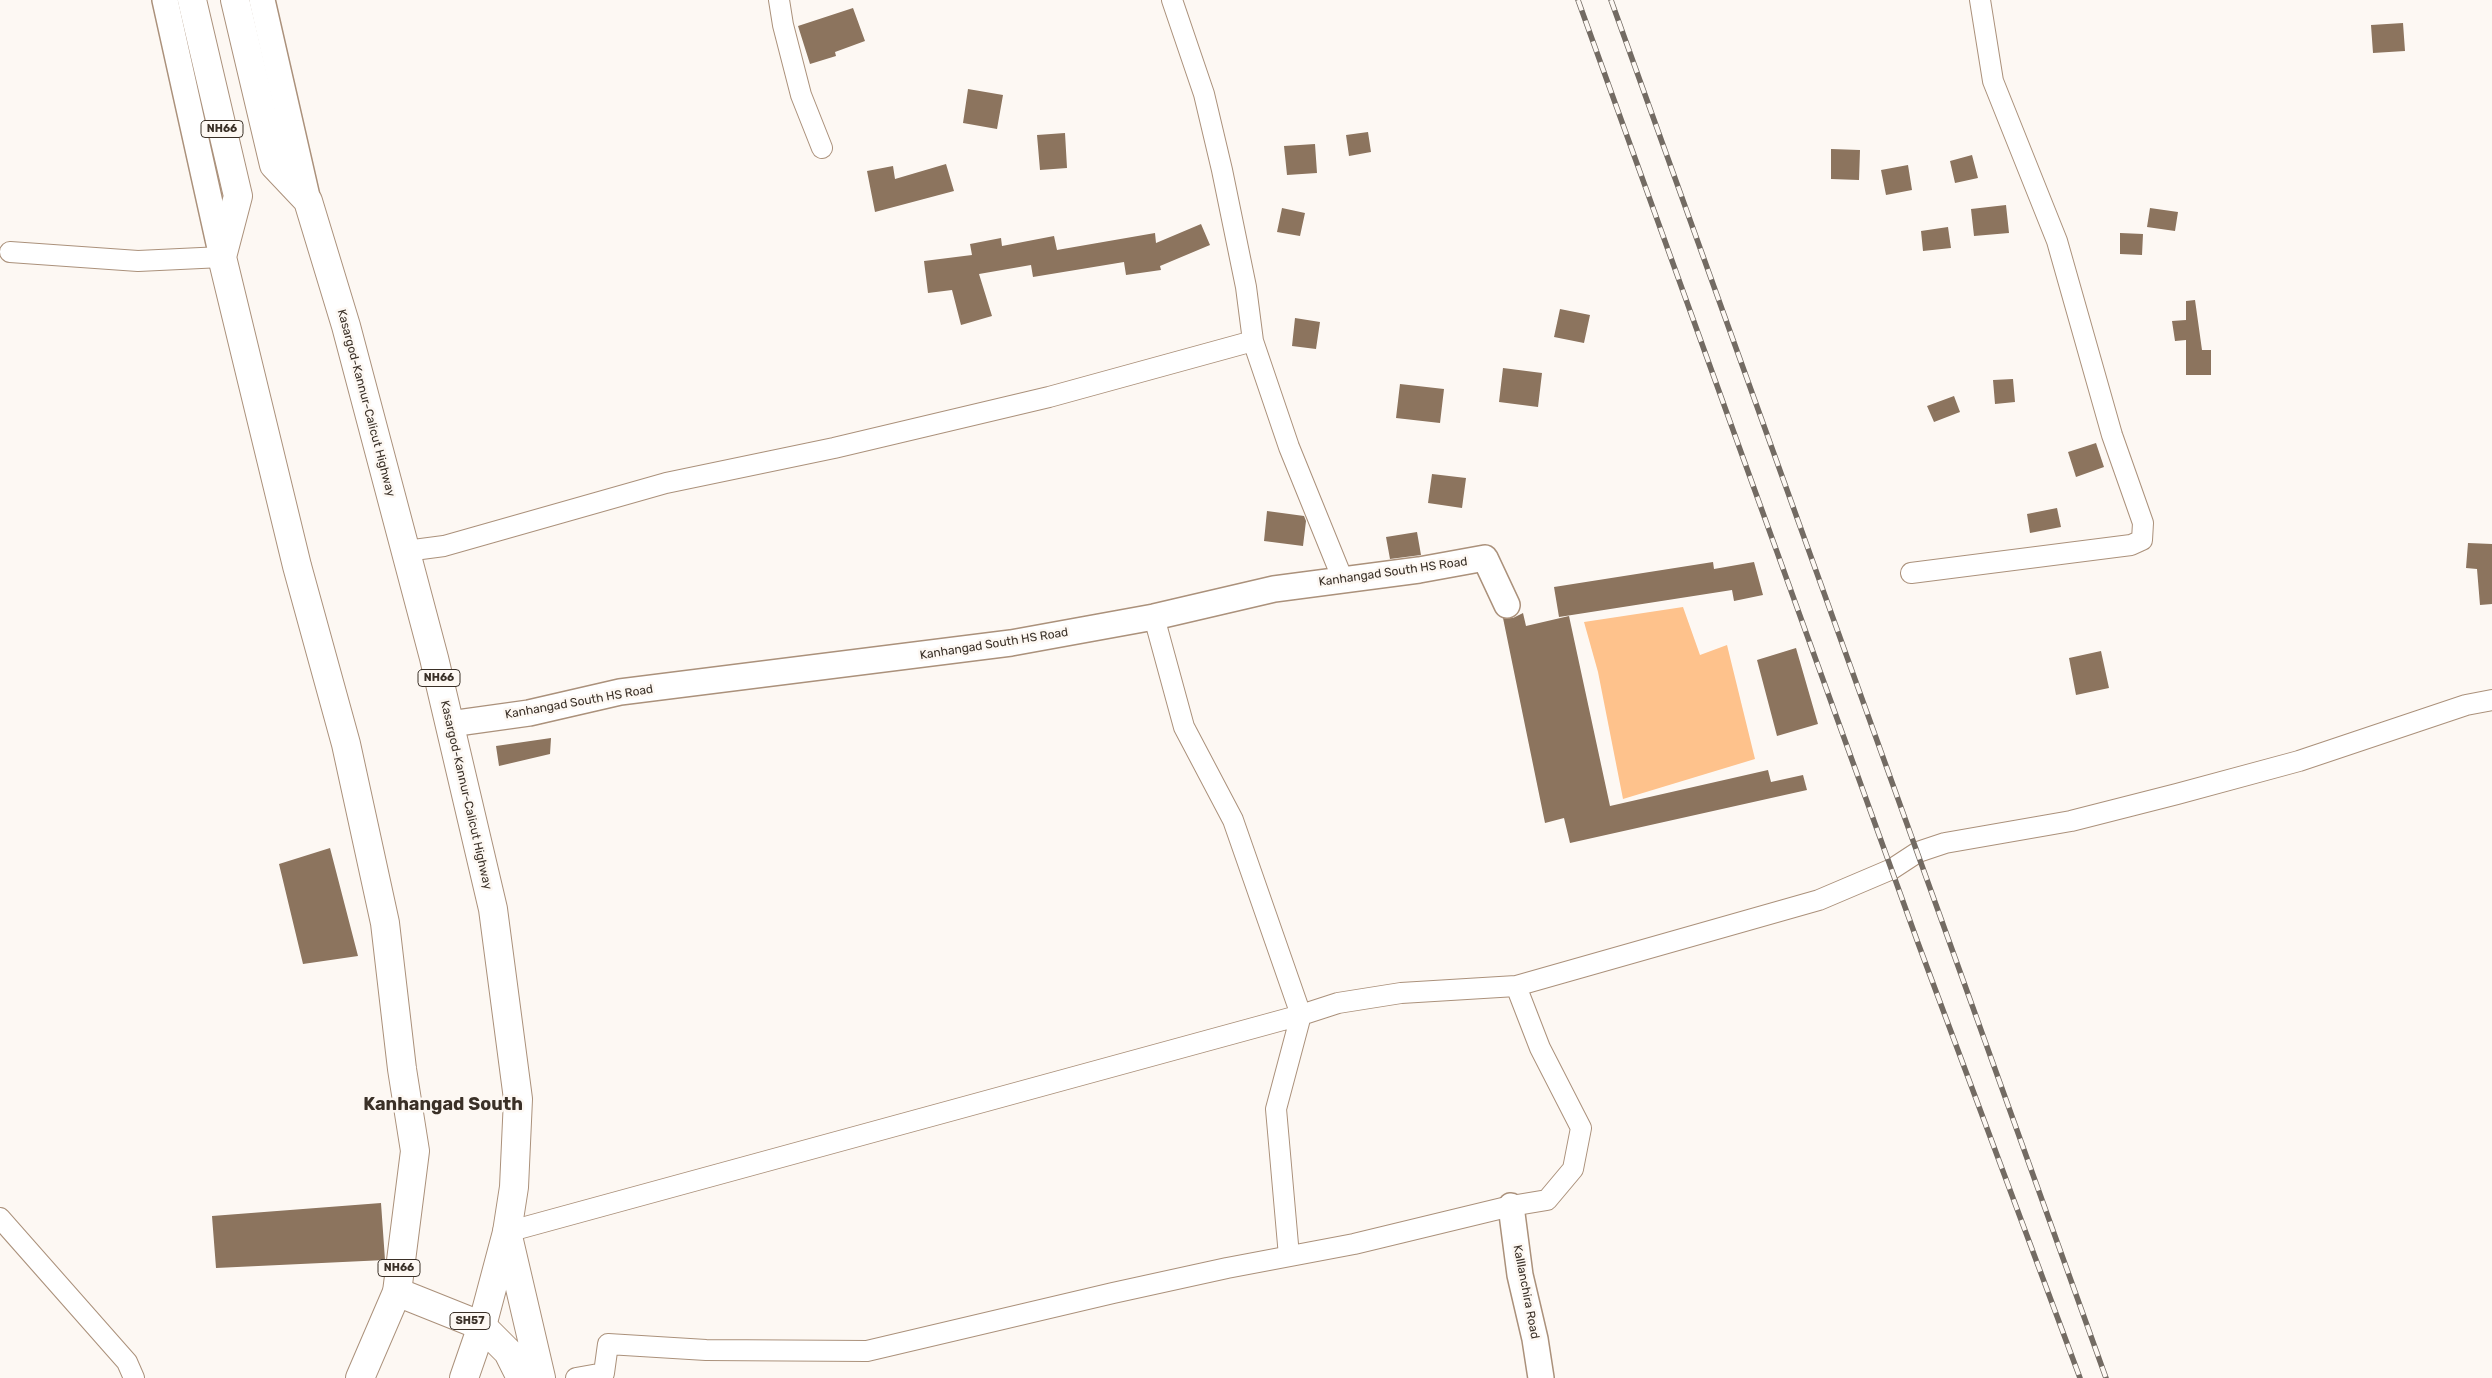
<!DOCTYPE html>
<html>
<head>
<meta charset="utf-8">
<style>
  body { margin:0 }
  canvas { display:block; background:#fdf8f3 }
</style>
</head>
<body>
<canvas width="2492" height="1378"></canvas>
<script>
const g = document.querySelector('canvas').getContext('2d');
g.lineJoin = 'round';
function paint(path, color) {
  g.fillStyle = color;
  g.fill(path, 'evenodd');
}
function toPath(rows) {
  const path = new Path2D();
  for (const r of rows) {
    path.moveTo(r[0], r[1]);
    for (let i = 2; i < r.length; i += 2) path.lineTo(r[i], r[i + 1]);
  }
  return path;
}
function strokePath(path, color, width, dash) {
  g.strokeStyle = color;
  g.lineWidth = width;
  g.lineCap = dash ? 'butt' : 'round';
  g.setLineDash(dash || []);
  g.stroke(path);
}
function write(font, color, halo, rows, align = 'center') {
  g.font = font + ' Rubik,sans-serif';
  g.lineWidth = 5;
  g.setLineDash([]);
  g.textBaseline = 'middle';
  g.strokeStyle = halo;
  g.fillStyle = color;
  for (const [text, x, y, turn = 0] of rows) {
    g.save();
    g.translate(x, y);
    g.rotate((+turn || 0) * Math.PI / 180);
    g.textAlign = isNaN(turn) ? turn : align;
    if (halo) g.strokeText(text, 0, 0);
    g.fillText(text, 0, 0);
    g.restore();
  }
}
paint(toPath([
  [1683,607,1700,655,1727,645,1755,759,1623,799,1598,672,1584,622]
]), '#fec28c');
paint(toPath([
  [853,8,865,41,835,52,836,56,810,64,798,26],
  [2403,23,2405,51,2373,53,2371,25],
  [968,89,1003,95,997,129,963,123],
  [1368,132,1371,152,1349,156,1346,135],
  [1065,133,1067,168,1040,170,1037,135],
  [1315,144,1317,173,1287,175,1284,146],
  [1831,149,1860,150,1859,180,1831,179],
  [1972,155,1978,178,1955,183,1950,161],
  [946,164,954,191,875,212,867,171,893,166,895,179],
  [1908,165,1912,190,1886,195,1881,170],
  [2006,205,2009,233,1974,236,1971,209],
  [1282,208,1305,213,1300,236,1277,232],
  [2150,208,2178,212,2175,231,2147,227],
  [1201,224,1210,245,1160,266,1161,270,1126,275,1124,262,1033,277,1031,265,979,274,992,316,961,325,952,290,928,293,924,261,972,255,970,244,1001,238,1002,246,1054,236,1057,250,1155,233,1156,243],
  [1948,227,1951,248,1923,251,1921,231],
  [2120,233,2143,234,2142,255,2120,254],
  [2195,300,2202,350,2211,350,2211,375,2186,375,2186,340,2175,341,2172,321,2186,320,2186,301],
  [1560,309,1590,315,1584,343,1554,337],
  [1295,318,1320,322,1316,349,1292,346],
  [1503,368,1542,373,1538,407,1499,402],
  [2013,379,2015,402,1995,404,1993,380],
  [1400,384,1444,389,1440,423,1396,418],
  [1954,396,1960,412,1934,422,1927,406],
  [2096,443,2104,467,2076,477,2068,452],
  [1432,474,1466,478,1462,508,1428,503],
  [2057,508,2061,527,2030,533,2027,514],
  [1267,511,1304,516,1306,521,1303,546,1264,541],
  [1417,532,1421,555,1390,559,1386,537],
  [2468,543,2492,544,2492,604,2480,605,2477,569,2466,568],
  [1713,562,1714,569,1754,562,1763,595,1734,601,1732,590,1559,617,1554,587],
  [1523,613,1526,626,1569,616,1610,806,1768,770,1771,782,1803,775,1807,790,1570,843,1564,818,1545,823,1503,618,1513,618],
  [1796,648,1818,724,1777,736,1757,660],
  [2101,651,2109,688,2076,695,2069,658],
  [551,738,550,754,499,766,496,746],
  [330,848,358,956,303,964,279,864],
  [381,1203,385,1260,216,1268,212,1216]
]), '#8c745e');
const minor = toPath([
  [779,0,783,25,801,95,822,148],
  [1172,0,1204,94,1222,170,1246,287,1253,341,1289,447,1343,580],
  [10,252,138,261,222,257],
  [406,551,444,546,666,483,834,448,1049,397,1253,341],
  [1911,573,2131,545,2142,540,2143,523,2112,435,2057,241,1993,81,1980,0],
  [1154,617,1184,727,1233,820,1301,1015,1276,1109,1289,1256],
  [0,1218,127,1362,134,1378],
  [507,1232,1301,1015,1338,1003,1401,993,1516,986],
  [576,1378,604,1373,608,1344,706,1350,867,1351,1113,1293,1227,1268,1354,1244,1511,1206,1547,1200,1573,1169,1581,1128,1540,1048,1516,986,1819,900,1892,869,1918,852,1945,843,2071,821,2177,794,2299,761,2466,705,2492,700]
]);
const tertiary = toPath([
  [165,0,222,257],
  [262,0,308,201],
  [450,724,529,713,620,692,1011,643,1154,617,1274,589,1419,570,1485,558,1507,605],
  [1511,1206,1520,1275,1535,1339,1541,1378]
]);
const primary = toPath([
  [507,1232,541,1378],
  [397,1292,482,1326,508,1352,521,1378]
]);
const trunk = toPath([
  [192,0,238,196,222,257,297,566,346,744,385,923,402,1069,415,1151,397,1292,360,1378],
  [235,0,274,165,308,201,346,326,434,658,493,909,518,1099,514,1187,507,1232,482,1326,464,1378]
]);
strokePath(minor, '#ab917b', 22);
strokePath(tertiary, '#ab917b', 28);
strokePath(primary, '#ab917b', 30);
strokePath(trunk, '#ab917b', 30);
strokePath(minor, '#fff', 20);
strokePath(tertiary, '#fff', 25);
strokePath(primary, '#fff', 28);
strokePath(trunk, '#fff', 28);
const rail = toPath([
  [1578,0,1918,943,2080,1378],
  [1611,0,2106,1378]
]);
strokePath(rail, '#736b63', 5.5);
strokePath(rail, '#fdf8f3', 4, [11]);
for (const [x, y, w] of [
  [222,129,42],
  [439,678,42],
  [399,1268,42],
  [470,1321,40]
]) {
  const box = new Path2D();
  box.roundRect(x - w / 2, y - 8.5, w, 17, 4);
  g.fillStyle = '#fdf8f3';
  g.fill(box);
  strokePath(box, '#3a3027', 1);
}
write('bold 11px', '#3a3027', null, [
  ["NH66",222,129],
  ["NH66",439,678],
  ["NH66",399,1268],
  ["SH57",470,1321]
]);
write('12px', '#3a3027', '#fdf8f3', [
  ["Kasargod-Kannur-Calicut Highway",366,403,75],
  ["Kanhangad South HS Road",1393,572,-8],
  ["Kanhangad South HS Road",994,644,-9],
  ["Kanhangad South HS Road",579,702,-10],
  ["Kasargod-Kannur-Calicut Highway",466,795,77],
  ["Kalllanchira Road",1526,1292,79]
]);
write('bold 18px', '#3a3027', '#fdf8f3', [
  ["Kanhangad South",443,1105]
]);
</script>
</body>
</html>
